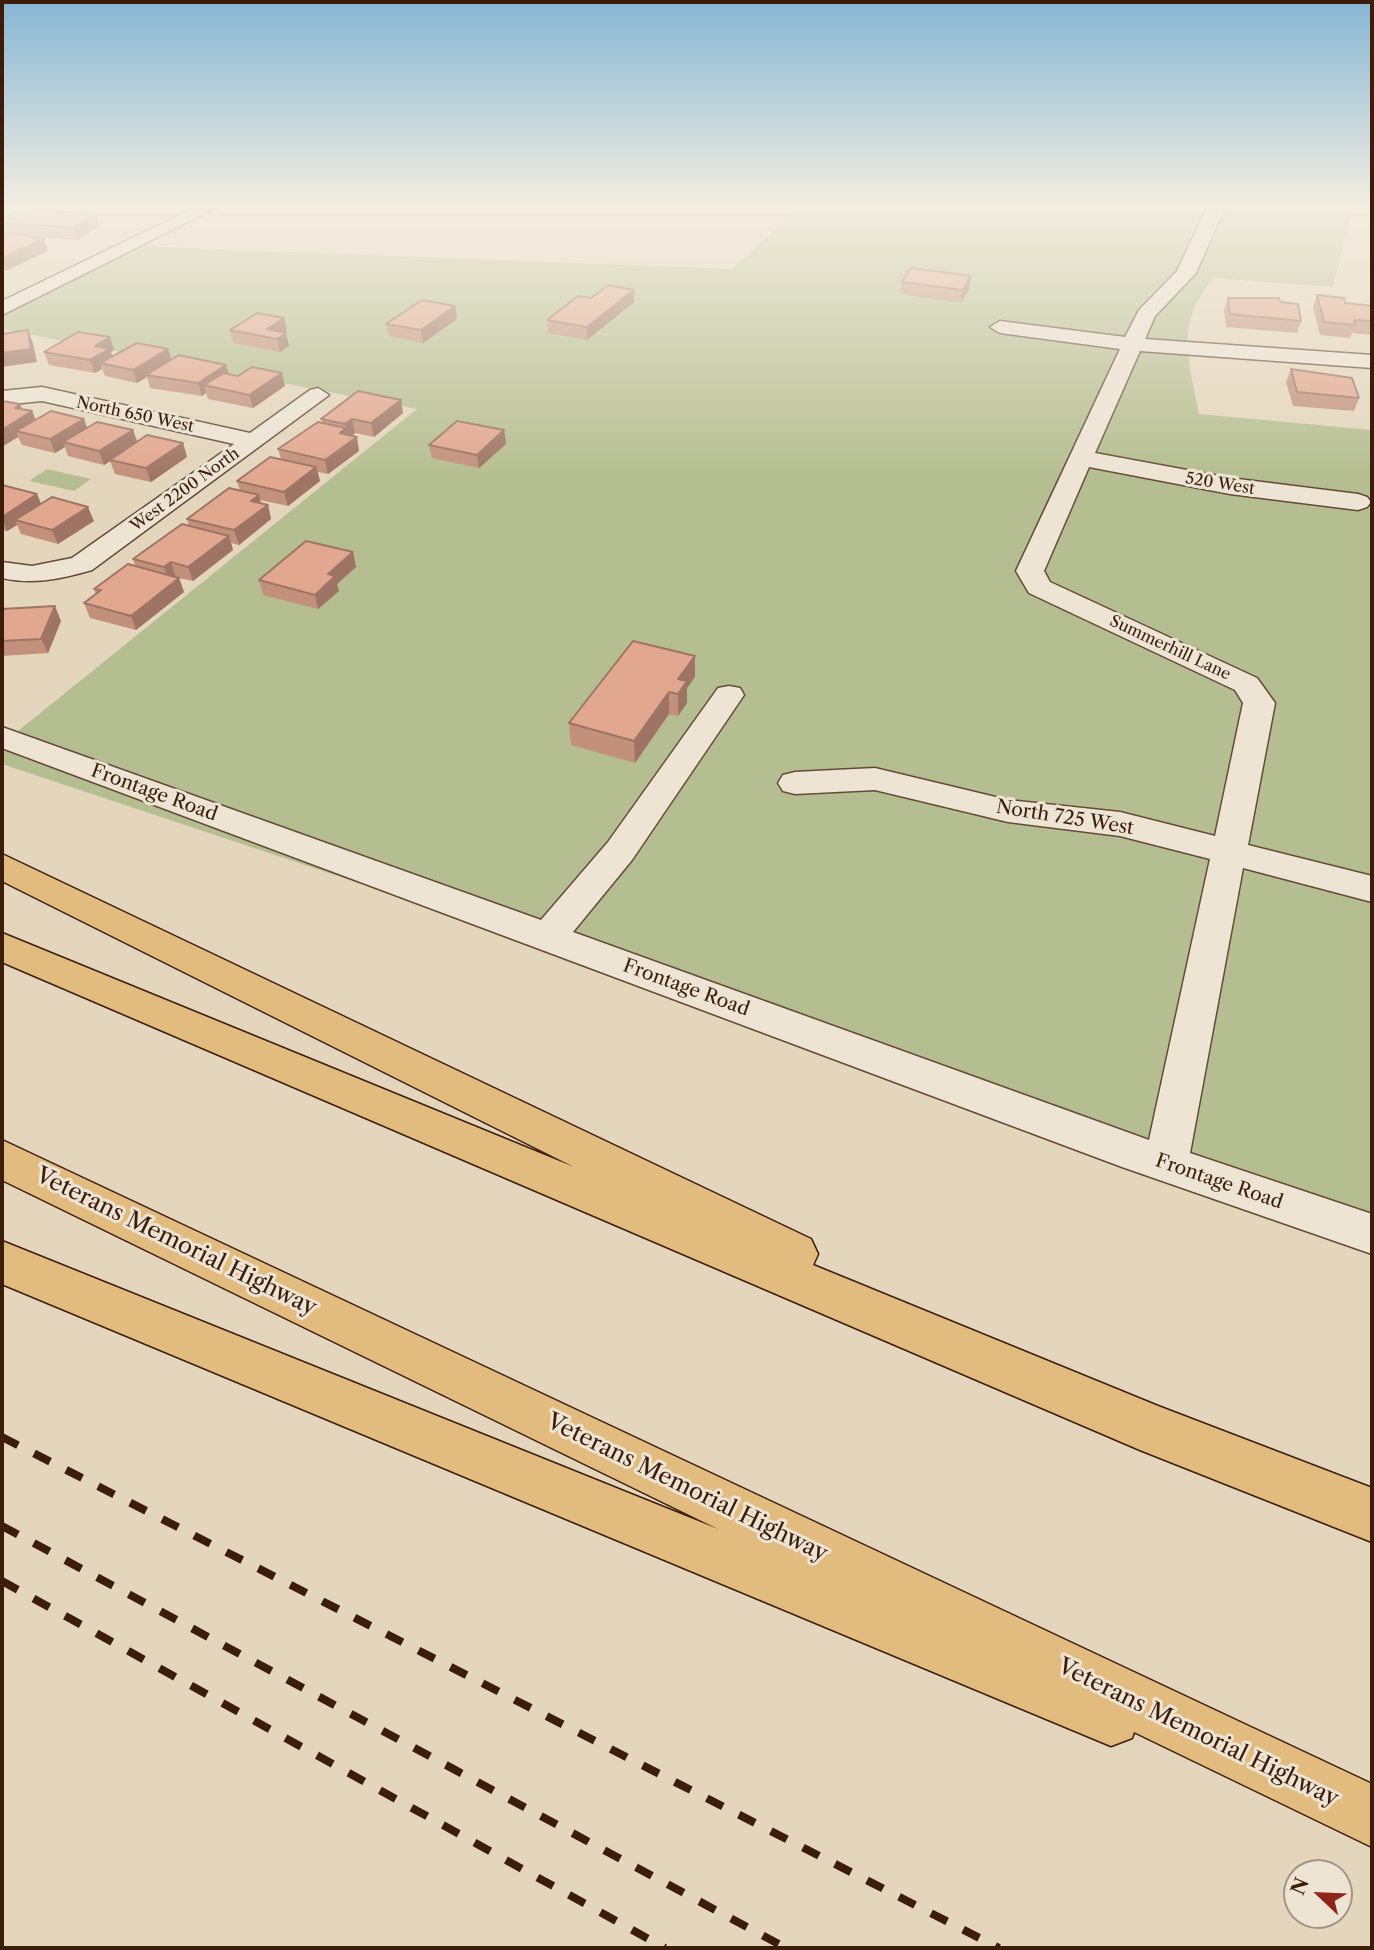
<!DOCTYPE html>
<style>
body{margin:0}
#map{position:relative;width:1374px;height:1950px;overflow:hidden;background:#e4d6bd;font-family:"Libre Caslon Text",serif}
canvas{display:block}
.frame{position:absolute;inset:0;border:4px solid #3b1d0a;pointer-events:none}
.north{position:absolute;left:1283px;top:1859px;width:70px;height:70px;box-sizing:border-box;background:#ede4d4;border:2px solid #a69483;border-radius:50%;rotate:293deg;font-size:19px;font-weight:700;line-height:28px;text-align:center;color:#3b1d0a}
.north::after{content:'';display:block;margin:auto;width:24px;height:32px;background:#8f2418;clip-path:polygon(50% 0,100% 100%,50% 72%,0 100%)}
</style>
<div id="map">
<canvas width="1374" height="1950"></canvas>
<div class="frame"></div>
<div class="north">N</div>
</div>
<script>
const c = document.querySelector('canvas').getContext('2d');
c.lineJoin = 'round';
function paint(path, color) { c.fillStyle = color; c.fill(path, 'evenodd'); }
function strokePath(path, color, width, dash) { c.strokeStyle = color; c.lineWidth = width; c.lineCap = dash ? 'butt' : 'round'; c.setLineDash(dash || []); c.stroke(path); }
function drawText(font, color, halo, rows, align = 'center') {
  c.font = font + ' "Libre Caslon Text",serif'; c.lineWidth = 6; c.setLineDash([]); c.textBaseline = 'middle'; c.strokeStyle = halo; c.fillStyle = color; for (const [text, x, y, turn = 0] of rows) {
    c.save(); c.translate(x, y); c.rotate((+turn || 0) * Math.PI / 180); c.textAlign = isNaN(turn) ? turn : align; if (halo) c.strokeText(text, 0, 0); c.fillText(text, 0, 0); c.restore();
  }
}
paint(new Path2D(`
 M801,205h552l-20,82 -119,-9c-40,46 -25,82 -15,136l173,16v791l-1370,-457v-20l415,-335 -415,-80v-15l138,-68 592,23z
 M47,469l44,10 -17,12 -45,-10z`), '#b5be90');
const minor = new Path2D(`
 M200,205h22l-220,110v-14z
 M1208,205h18l-30,68 -41,43 -10,23 227,16v13l-232,-17 -45,102 135,25 128,16 9,3 4,5 -4,5 -9,3 -128,-16 -141,-27 -45,104 6,11 207,96 18,25 -27,142 124,31v26l-129,-34 -53,285 182,61v40l-250,-87 -1120,-419v-21l539,193 67,-78 110,-154 11,-2 11,2 4,7 -112,165 -59,72 576,208 61,-281 -90,-23 -112,-14 -133,-32 -80,4 -12,-3 -5,-8 5,-8 12,-3 80,-4 133,32 112,12 95,24 28,-133 -8,-13 -206,-97 -13,-22 104,-222 -120,-16 -10,-6 10,-6 125,16 14,-27 38,-39z
 M42,387l208,46 60,-43 8,-2 11,7 -237,175c-31,9 -59,15 -90,8v-16l30,4 40,-8 162,-114 -192,-43 -40,4v-14z`);
const highway = new Path2D(`
 M2,854l809,385 7,15 -5,11 345,141 214,82v54l-232,-92 -1138,-488v-29l572,234 -572,-286z
 M2,1140l1370,644v63l-238,-115 -2,6 -21,8 -1109,-462v-43l716,288 -716,-349z`);
strokePath(minor, '#654b37', 3);
strokePath(highway, '#3b1d0a', 3);
paint(minor, '#ede4d4');
paint(highway, '#e2bb7e');
strokePath(new Path2D(`
 M2,1437l997,511
 M2,1526l784,422
 M2,1581l663,367`), '#3b1d0a', 8, [18, 18]);
paint(new Path2D(`
 M96,214l3,12 -21,14 -48,-3 14,2 4,12 -42,20 -4,-1v-32l6,-3h-6v-15z
 M902,282l67,7 -8,14 -61,-9z
 M634,290v12l-47,38 -39,-7 -1,-13 44,-22z
 M1317,295l28,8 27,3v29l-20,-2 -2,5 -30,-3 -7,-27z
 M1228,298l52,4 21,19 -4,12 -71,-6 -2,-17z
 M455,306l2,13 -34,24 -34,-7 -3,-12z
 M284,318l3,13 -3,2 5,13 -9,6 -47,-9 -3,-13z
 M110,337l4,13 -3,2 1,4 56,-7 4,11 54,5 3,9 56,12 -32,22 -45,-9 -2,-6 -4,3 -52,-8 -3,-11 -10,6 -32,-7 -3,-7 -7,4 -46,-8 -5,-13z
 M1291,369l68,29 -5,13 -61,-5 -7,-24z
 M401,400l2,13 -29,24 -19,-4 -4,3 8,15 -31,23 -10,-2 2,9 -32,25 -28,-6 1,3 7,2 3,14 -32,26 -8,-2 2,7 -40,31 -14,-3 5,14 -48,38 -46,-12 -6,-15 12,-9 -2,-5 42,-22 -3,-8 56,-33 -2,-7 53,-28 -3,-10 44,-22 -3,-10 44,-26 -1,-4z
 M2,401l18,3 2,5 10,2 4,9 51,8 46,2 4,12 46,1 4,14 -36,25 -36,-8 -5,-13 -6,4 -36,-9 -3,-9 -10,6 -33,-8 -4,-8 -16,9z
 M504,430l2,14 -27,24 -47,-10 -3,-13z
 M2,485l39,18 53,18 -36,23 -37,-10 -4,-9 -10,6 -5,-1z
 M353,552l3,15 -19,17 2,7 -21,18 -55,-14 -4,-15z
 M2,609l59,12 -13,32 -46,3z
 M695,677l-8,11v15l-9,13 -9,-2 -34,49 -64,-18 -2,-22z`), '#c2907b');
paint(new Path2D(`
 M96,214l3,12 -21,14 -4,-12z
 M44,239l4,12 -42,20 -4,-13z
 M971,276l-2,13 -8,14 2,-13z
 M634,290v12l-47,38v-13z
 M455,306l2,13 -34,24 -2,-13z
 M284,318l3,13 -12,8 -8,-10z
 M28,330l5,13 4,19 -35,5v-14z
 M286,333l3,13 -9,6 -3,-13z
 M110,337l4,13 -3,2 3,10 -14,1 2,6 -7,4 -5,-13 5,-14z
 M168,349l4,13 -26,13 1,2 -10,6 -4,-13z
 M226,365l4,13 -26,7 2,8 -4,3 -4,-13z
 M282,373l3,13 -32,22 -4,-13z
 M401,400l2,13 -29,24 -3,-14z
 M20,404l5,12 7,-5 5,14 -21,6 2,6 -16,10v-17l13,-22z
 M84,419l5,14 -26,9 2,5 -10,6 -5,-14z
 M352,419l3,14 -7,5 -3,-14z
 M346,428l3,14 -9,-9z
 M133,430l5,14 -34,21 -5,-14z
 M504,430l2,14 -27,24 -2,-13z
 M357,437l2,14 -31,23 -3,-14z
 M183,443l4,14 -36,25 -5,-14z
 M316,467l4,14 -32,25 -4,-14z
 M37,494l6,14 -28,12 2,5 -10,6 -5,-14z
 M259,495l3,14 6,-4 3,14 -32,26 -5,-15 17,-29z
 M88,507l6,14 -36,23 -6,-14z
 M229,536l4,14 -40,31 -5,-14z
 M353,552l3,15 -19,17 2,7 -21,18 -3,-14 13,-21z
 M171,562l5,15 -7,5 -5,-15z
 M179,578l5,14 -48,38 -5,-14z
 M55,606l6,15 -13,32 -7,-14z
 M695,656v21l-8,11v15l-9,13v-37z
 M669,692v22l-34,49 -1,-22z`), '#9e7564');
const building = new Path2D(`
 M20,209l76,5 -22,14 -72,-5v-3z
 M12,233l32,6 -42,19v-20z
 M911,268l60,8 -8,14 -61,-8z
 M608,285l26,5 -47,37 -40,-7 31,-24 13,2z
 M1317,295l27,3 1,5 27,3v15l-18,-1 1,5 -31,-3z
 M1228,298h51l1,4 18,2 3,17 -71,-7z
 M422,300l33,6 -34,24 -35,-6z
 M257,313l27,5 -17,11 19,4 -9,6 -47,-9z
 M28,330l3,19 -29,4v-19z
 M78,332l32,5 -15,9 15,3 -20,11 -46,-8z
 M137,343l31,6 -35,21 -33,-7z
 M179,355l47,10 -28,18 -52,-8z
 M252,367l30,6 -33,22 -45,-10 20,-12 14,3z
 M1291,369l61,9 7,20 -62,-6z
 M358,391l43,9 -30,23 -19,-4 -7,5 -24,-5z
 M2,401l18,3 -5,4 17,3 -30,19z
 M51,411l33,8 -34,20 -34,-8z
 M457,421l47,9 -27,25 -48,-10z
 M97,422l36,8 -34,21 -36,-9z
 M318,422l28,6 -6,5 17,4 -32,23 -47,-11z
 M147,435l36,8 -37,25 -36,-8z
 M270,457l46,10 -32,25 -47,-11z
 M2,485l35,9 -35,23z
 M229,488l30,7 -8,6 17,4 -34,25 -47,-11z
 M52,497l36,10 -36,23 -37,-10z
 M182,524l47,12 -41,31 -17,-5 -7,5 -31,-8z
 M306,541l47,11 -25,22 7,2 -20,19 -56,-15z
 M128,564l51,14 -48,38 -47,-13 17,-13 -7,-1z
 M55,606l-14,33 -39,2v-32z
 M633,641l62,15 -17,23 9,2 -9,13 -9,-2 -35,49 -65,-18z`);
paint(building, '#e2a78f');
strokePath(building, '#9e7564', 2);
const sky = c.createLinearGradient(0, 0, 0, 478);
sky.addColorStop(0, '#87b6d4');
sky.addColorStop(0.43, '#f3ede1');
sky.addColorStop(1, '#f3ede100');
c.fillStyle = sky;
c.fillRect(0, 0, 1374, 478);
drawText('16px', '#3b1d0a', '#ede4d4', [
 ["North 650 West",135,415,12],
 ["520 West",1220,484,9],
 ["West 2200 North",185,490,-36],
 ["Summerhill Lane",1170,648,25]
]);
drawText('19px', '#3b1d0a', '#ede4d4', [
 ["Frontage Road",154,793,20],
 ["North 725 West",1065,818,9],
 ["Frontage Road",686,988,20],
 ["Frontage Road",1219,1182,19]
]);
drawText('23px', '#3b1d0a', '#ede4d4', [
 ["Veterans Memorial Highway",176,1242,26],
 ["Veterans Memorial Highway",687,1488,26],
 ["Veterans Memorial Highway",1198,1733,26]
]);
</script>
